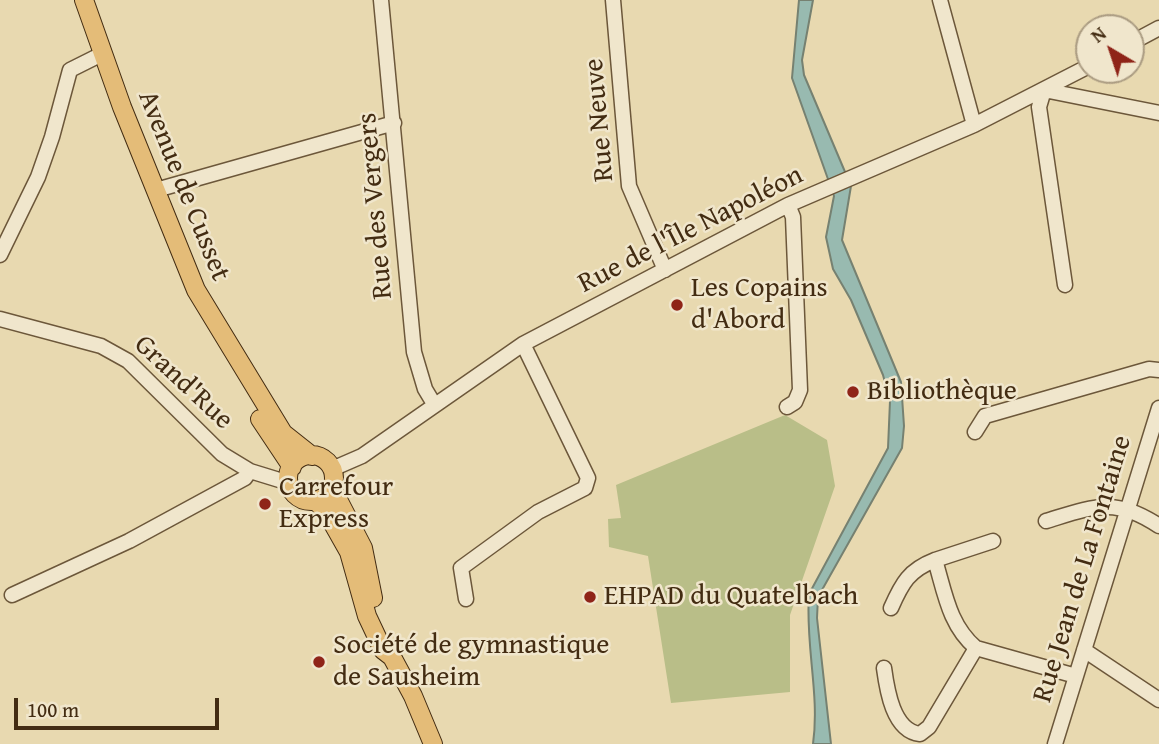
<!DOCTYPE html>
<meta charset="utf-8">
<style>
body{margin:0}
#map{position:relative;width:1159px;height:744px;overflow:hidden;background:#e8d9b0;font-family:"Gentium Book Plus",serif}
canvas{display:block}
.north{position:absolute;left:1075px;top:14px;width:70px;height:70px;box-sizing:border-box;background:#f0e6cc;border:2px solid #ab9c82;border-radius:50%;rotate:321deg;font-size:19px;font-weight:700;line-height:28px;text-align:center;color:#432c12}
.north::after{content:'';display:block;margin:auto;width:24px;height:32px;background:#8f2418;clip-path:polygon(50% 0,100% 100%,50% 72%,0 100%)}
.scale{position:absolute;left:14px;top:698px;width:205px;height:32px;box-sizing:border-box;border:4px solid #432c12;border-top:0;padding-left:9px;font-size:21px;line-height:24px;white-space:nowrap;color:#432c12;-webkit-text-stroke:5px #f0e6cc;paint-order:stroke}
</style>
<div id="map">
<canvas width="1159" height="744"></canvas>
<div class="north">N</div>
<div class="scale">100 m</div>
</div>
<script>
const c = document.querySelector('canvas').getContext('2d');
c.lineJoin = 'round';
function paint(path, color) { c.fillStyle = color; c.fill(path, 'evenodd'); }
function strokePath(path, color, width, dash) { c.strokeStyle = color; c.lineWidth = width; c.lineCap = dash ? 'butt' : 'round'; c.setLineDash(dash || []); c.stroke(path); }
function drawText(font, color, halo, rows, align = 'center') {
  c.font = font + ' "Gentium Book Plus",serif'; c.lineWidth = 5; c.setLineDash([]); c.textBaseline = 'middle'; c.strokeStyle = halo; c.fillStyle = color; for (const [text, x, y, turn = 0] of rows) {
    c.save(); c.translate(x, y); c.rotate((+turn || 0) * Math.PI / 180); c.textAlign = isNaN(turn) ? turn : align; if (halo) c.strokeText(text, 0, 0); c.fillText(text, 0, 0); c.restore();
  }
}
paint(new Path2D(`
 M785,415l42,25 8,46 -45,129v77l-119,11 -23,-147 -39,-9 -1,-28 13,-1 -5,-33z`), '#b9be88');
const water = new Path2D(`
 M799,0h14l-11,60 2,15 47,111 -9,54 59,142 3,44 -2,22 -84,149 -1,21 14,126h-18c7,-50 -8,-99 -4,-150l79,-146 2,-47 -7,-26 -32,-75 -18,-31 -7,-32 8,-41 -42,-118z`);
paint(water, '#98bab0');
strokePath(water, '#768171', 2);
const minor = new Path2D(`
 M381,0l33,352 11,37 9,15
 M613,0l16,186 36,84
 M940,0l34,125
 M1131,43l28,-15
 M156,190l238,-67
 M0,255l38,-78 14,-40 18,-67 32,-16
 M1065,285l-26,-178 5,-17 115,23
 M0,319l101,27 27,15 94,93 28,17 39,12
 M787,407l8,-5 5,-12 -7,-173 -5,-12
 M975,432l10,-16 164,-47 10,1
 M332,469l30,-13 161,-112 265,-139 186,-80 115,-59
 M1046,521c46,-14 69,-25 113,5
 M935,560l58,-19
 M12,595l117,-54 116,-63 5,-7
 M466,599l-5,-31 77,-56 47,-24 3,-10 -65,-134
 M976,648l100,28
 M1084,650l75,50
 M884,668c3,22 9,63 36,66l9,-7 47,-79c-27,-23 -31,-55 -41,-88 -26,10 -33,23 -44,48
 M1055,744l104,-336`);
const major = new Path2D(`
 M84,0l38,107 74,183 87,143 29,23
 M260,419l32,48
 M288 478a23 23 0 1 1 46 0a23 23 0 1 1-46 0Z
 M332,488l31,60 10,50
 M316,501l11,12 22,39 18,64 16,34 9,7 21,39 20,48`);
strokePath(minor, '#6c573a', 17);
strokePath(major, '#432c12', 20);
strokePath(minor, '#f0e6cc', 14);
strokePath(major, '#e4bc78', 18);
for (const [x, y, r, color] of [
 [677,305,7,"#8f2418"],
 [853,392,7,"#8f2418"],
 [265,504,7,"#8f2418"],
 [590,597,7,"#8f2418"],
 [319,662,7,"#8f2418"]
]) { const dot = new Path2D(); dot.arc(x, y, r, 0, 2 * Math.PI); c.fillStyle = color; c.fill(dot); strokePath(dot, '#f0e6cc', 2.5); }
drawText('28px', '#432c12', '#f0e6cc', [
 ["Rue Neuve",600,120,-95],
 ["Avenue de Cusset",183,186,68],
 ["Rue des Vergers",376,206,-95],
 ["Rue de l'Île Napoléon",691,230,-27],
 ["Grand'Rue",183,383,43],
 ["Rue Jean de La Fontaine",1083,569,-73]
]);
drawText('28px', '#432c12', '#f0e6cc', [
 ["Les Copains",691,289],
 ["d'Abord",691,321],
 ["Bibliothèque",867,392],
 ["Carrefour",279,488],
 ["Express",279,520],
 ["EHPAD du Quatelbach",604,597],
 ["Société de gymnastique",333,646],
 ["de Sausheim",333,678]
], 'left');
</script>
